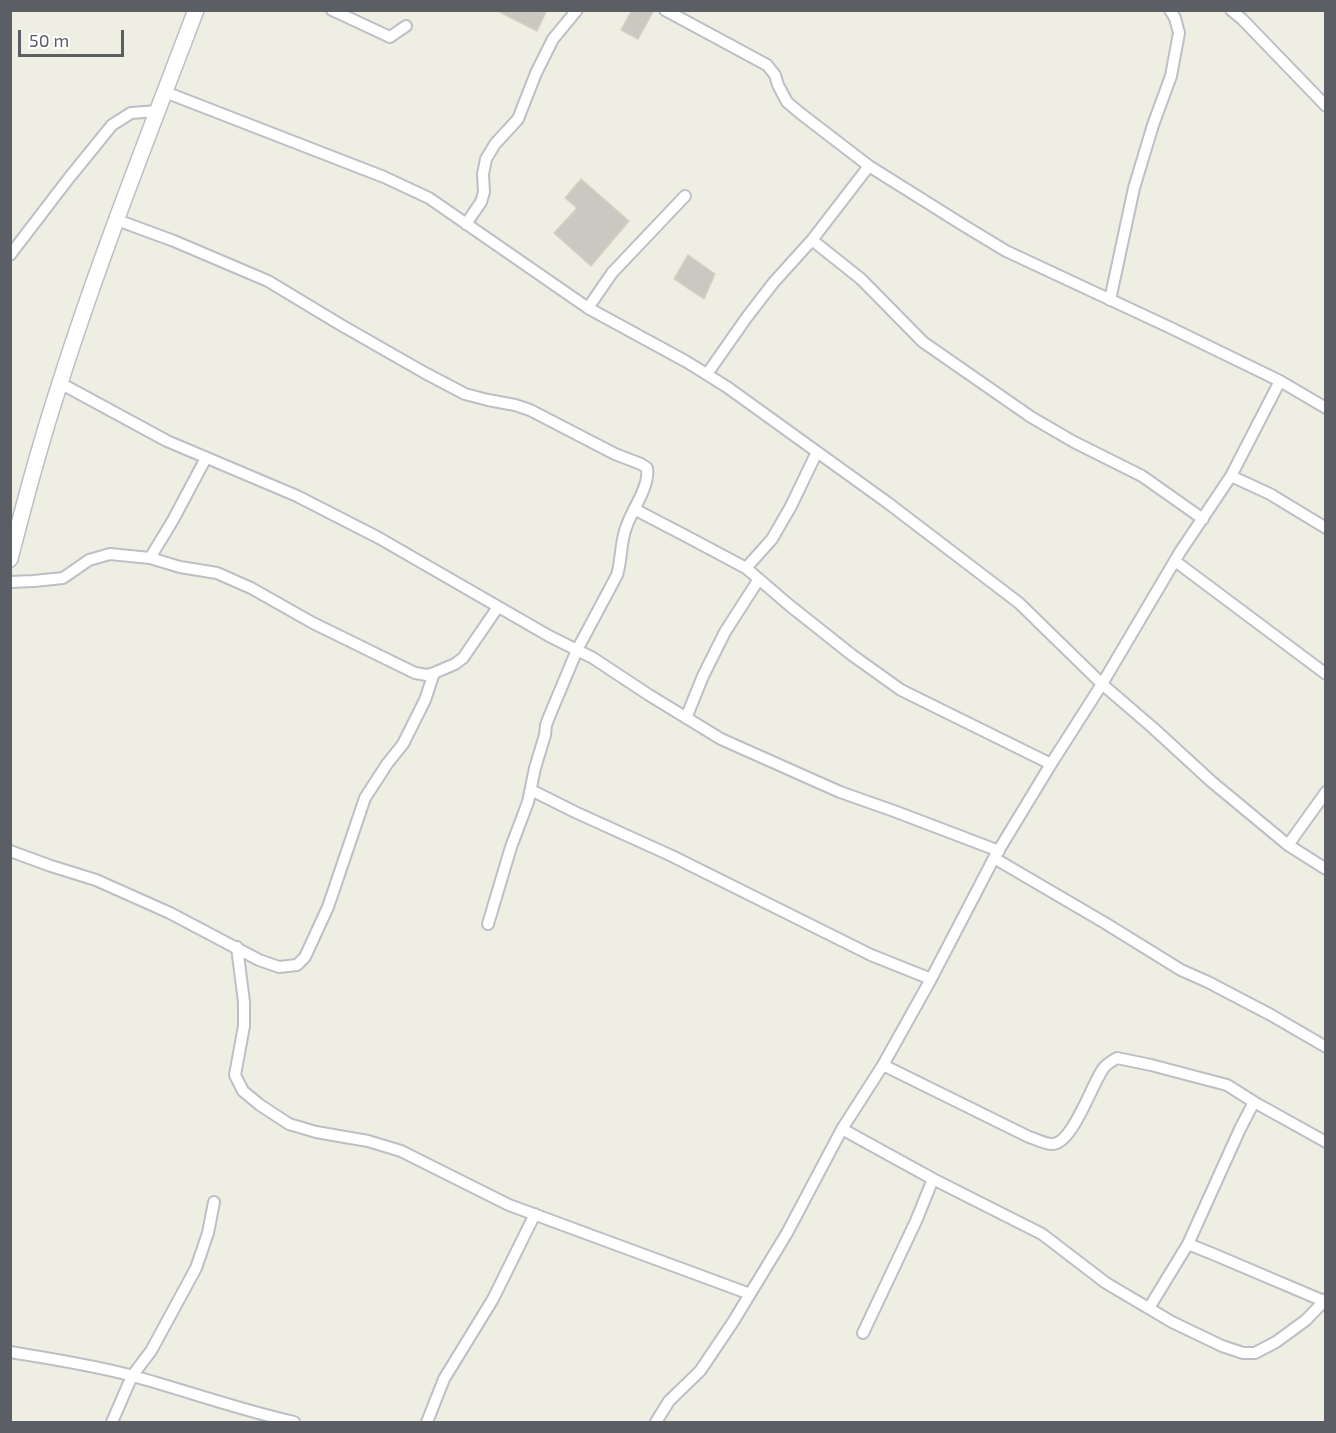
<!DOCTYPE html>
<style>
body{margin:0}
#map{position:relative;width:1336px;height:1433px;overflow:hidden;background:#efeee3;font-family:"Exo 2",sans-serif}
canvas{display:block}
.frame{position:absolute;inset:0;border:12px solid #5b5e65;pointer-events:none}
.scale{position:absolute;left:18px;top:30px;width:106px;height:27px;box-sizing:border-box;border:3px solid #5b5e65;border-top:0;padding-left:8px;font-size:18px;line-height:21px;white-space:nowrap;color:#5b5e65;-webkit-text-stroke:4px #fff;paint-order:stroke}
</style>
<div id="map">
<canvas width="1336" height="1433"></canvas>
<div class="frame"></div>
<div class="scale">50 m</div>
</div>
<script>
const c = document.querySelector('canvas').getContext('2d');
c.lineJoin = 'round';
function paint(path, color) { c.fillStyle = color; c.fill(path, 'evenodd'); }
function strokePath(path, color, width, dash) { c.strokeStyle = color; c.lineWidth = width; c.lineCap = dash ? 'butt' : 'round'; c.setLineDash(dash || []); c.stroke(path); }
const building = new Path2D(`
 M496,10h51l-10,21z
 M632,10h22l-16,29 -17,-9z
 M581,179l48,42 -38,45 -37,-33 23,-25 -12,-10z
 M688,255l27,19 -11,25 -30,-20z`);
paint(building, '#cac8c0');
strokePath(building, '#d5d1c1', 1.5);
const street = new Path2D(`
 M332,10l58,27 16,-11
 M665,10l102,55 8,10 3,10 9,17 13,11 69,53 94,59 43,26 165,77 109,53 46,27
 M1231,10l11,9 84,87
 M165,92l219,85 45,21 159,110 99,54 40,25 161,116 131,100 83,81 50,43 60,55 76,63 38,24
 M117,220l57,21 94,40 73,44 84,48 40,21 23,6 27,5 15,5 85,44 26,10 6,4c3,18 -14,40 -20,57 -7,16 -5,34 -10,50l-40,75 -28,67 -3,8 -1,10 -10,33 -7,34 -17,45 -23,77
 M466,224l15,-22 3,-10 -1,-18 3,-15 9,-15 23,-25 18,-46 17,-34 24,-29
 M812,240l49,39 62,63 108,75 43,25 68,34 61,43
 M10,255l59,-77 43,-53 19,-12 27,-2
 M1110,300l24,-112 19,-63 18,-49 8,-43 -4,-15 -5,-8
 M588,308l24,-35 73,-77
 M707,374l40,-57 27,-35 38,-42 57,-74
 M60,383l107,58 130,55 82,42 170,98 44,22 56,37 72,44 119,53 54,19 105,40
 M1231,476l39,18 56,34
 M634,509l50,26 62,33 43,37 63,50 49,35 150,74
 M150,558l23,-38 33,-62
 M1175,561l151,113
 M746,568l26,-29 19,-33 26,-54
 M10,582l24,-1 29,-3 26,-18 21,-6 40,4 30,9 37,6 34,15 62,35 102,50 12,2 7,-2 21,-9 8,-6 35,-51
 M686,718l17,-42 22,-44 34,-53
 M531,790l44,22 97,44 199,99 60,24
 M1288,845l38,-53
 M10,851l41,15 45,14 74,33 89,47 20,7 18,-2 8,-8 23,-50 37,-109 22,-34 16,-20 22,-44 9,-27
 M994,858l111,65 76,47 27,12 63,33 55,32
 M237,947l7,55v24l-9,49 8,16 17,14 29,19 27,8 52,9 33,10 108,54 241,89
 M883,1065l146,72c7,2 16,7 23,7 20,1 40,-60 51,-75 3,-5 9,-8 14,-11l34,7 76,20 27,17 72,40
 M842,1129l91,50 109,55 64,49 66,39 50,24 21,7h12l21,-11 30,-22 20,-21
 M1188,1244l25,10 113,48
 M1149,1308l39,-64 52,-115 14,-27
 M863,1333l53,-112 17,-42
 M10,1352c42,7 83,13 123,24 54,15 107,34 161,46
 M112,1422l20,-46 19,-25 45,-83 12,-35 6,-31
 M427,1422l17,-43 49,-80 42,-85
 M656,1422l13,-21 31,-30 33,-49 54,-89 55,-104 41,-64 48,-86 63,-121 57,-94 51,-80 78,-132 51,-76 49,-95`);
const secondary = new Path2D(`
 M10,559c15,-59 31,-118 50,-176 40,-126 89,-249 136,-373`);
strokePath(street, '#bdbfc6', 14);
strokePath(secondary, '#bcbec6', 18);
strokePath(street, '#fff', 10);
strokePath(secondary, '#fff', 15);
</script>
